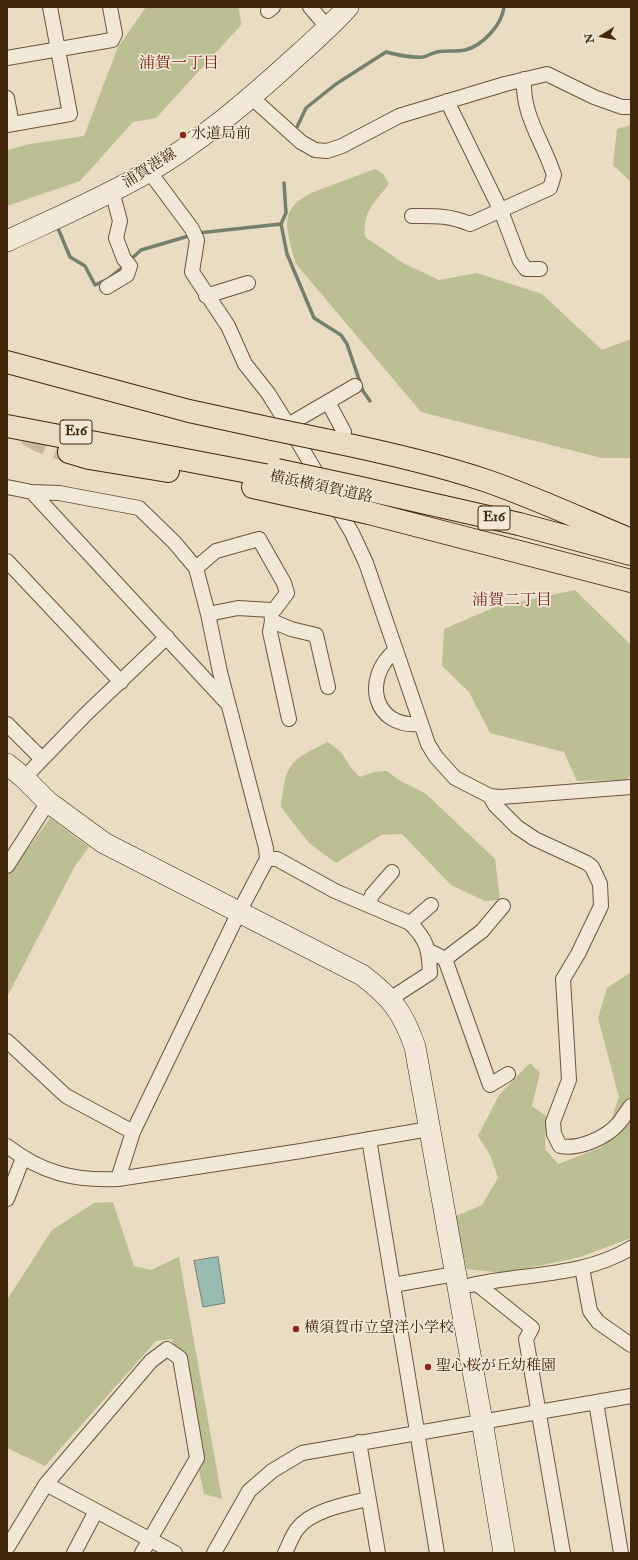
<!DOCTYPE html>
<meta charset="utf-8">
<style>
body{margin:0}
#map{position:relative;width:638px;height:1560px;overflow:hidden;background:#eadbc3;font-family:"IM FELL Double Pica",serif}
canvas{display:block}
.frame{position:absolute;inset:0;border:8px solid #43270b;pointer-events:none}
.north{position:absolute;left:582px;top:16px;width:40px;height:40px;-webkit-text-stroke:3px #f1e8d8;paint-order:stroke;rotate:259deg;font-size:11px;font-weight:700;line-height:16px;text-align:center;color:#43270b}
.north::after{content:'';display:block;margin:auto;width:14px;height:18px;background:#43270b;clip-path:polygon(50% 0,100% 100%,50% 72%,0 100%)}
</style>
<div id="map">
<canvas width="638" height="1560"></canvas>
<div class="frame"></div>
<div class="north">N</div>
</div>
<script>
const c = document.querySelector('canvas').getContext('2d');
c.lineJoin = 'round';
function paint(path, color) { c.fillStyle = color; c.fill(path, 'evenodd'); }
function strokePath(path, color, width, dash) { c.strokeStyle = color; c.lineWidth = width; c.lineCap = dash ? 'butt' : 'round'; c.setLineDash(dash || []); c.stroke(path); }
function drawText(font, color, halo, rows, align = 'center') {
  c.font = font + ' "IM FELL Double Pica","Noto Serif JP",serif'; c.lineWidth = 3.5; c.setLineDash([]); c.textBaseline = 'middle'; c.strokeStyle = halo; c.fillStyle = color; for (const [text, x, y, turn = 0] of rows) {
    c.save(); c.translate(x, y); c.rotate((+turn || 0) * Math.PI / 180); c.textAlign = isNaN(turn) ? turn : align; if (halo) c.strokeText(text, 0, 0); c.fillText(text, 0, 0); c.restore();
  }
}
paint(new Path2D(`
 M146,7h93l2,18 -85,93 -23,4 -53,59 -73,25v-56l23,-6 54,-8 34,-89z
 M631,125v57l-18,-17 4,-36z
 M375,169l8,5 6,10c-14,18 -27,28 -24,53l38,26 36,17 38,-7 65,21 60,56 29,-11v119h-29l-181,-46 -125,-148c-4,-13 -8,-26 -9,-39 0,-27 28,-33 48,-41 13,-5 27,-10 40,-15z
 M575,590l56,55v129l-4,6 -50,1 -13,-29 -74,-19 -21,-41 -27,-26 2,-37 51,-22z
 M328,742l13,10 10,16 9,9 14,-5 13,-1 13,10 25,12 70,66 5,41 -15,1 -34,-16 -49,-51 -21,1 -45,28 -27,-20 -28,-36c5,-43 7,-46 47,-65z
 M50,818l39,29 -14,19 -68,131v-120z
 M631,972v266l-51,19 -76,16 -37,-4 -13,-52 28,-12 16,-27 -8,-23 -12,-19 21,-41 31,-32 10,10 -8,33 14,10 -1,33 13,15 44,-17 17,-50 -21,-79 9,-30z
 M113,1202l21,64 17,4 28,-13 43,242 -18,-5 -32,-155 -16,2 -111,125 -38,-18v-148l45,-70 42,-27z`), '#bbbf91');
const water = new Path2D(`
 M218,1257l7,46 -22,4 -9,-46z`);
paint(water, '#98bbb2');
strokePath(water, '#76806f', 1);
strokePath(new Path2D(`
 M297,127l9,-19 30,-24 50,-32c12,3 24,6 37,5 5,-1 9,-4 14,-5 9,-2 19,0 28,-2 17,-4 37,-25 39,-43
 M284,183l2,30 -5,11 6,30 27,64 27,17 6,9 16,47 7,10
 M57,226l13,31 15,9 10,19 13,-6 16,-13
 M198,233l83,-9
 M129,261l12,-11 51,-15`), '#76806f', 3.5);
strokePath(new Path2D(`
 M27,434l12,7 30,11`), '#c9b79e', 22, [22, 11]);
const street = new Path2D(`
 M310,7l19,22
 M268,11l5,-4
 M7,58l105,-18 3,-6 -5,-27
 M251,97l50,45 14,8 12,1 15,-5 57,-30 106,-32 42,-10 47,23 28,10h9
 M7,98l5,26
 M447,101l54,110 19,50 6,8h14
 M7,125l63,-11 -20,-107
 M149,171l43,58 5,11 -5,32 36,54 17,38 23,29 20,32 64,108 14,30 62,181 8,13 19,21 35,18 5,9 22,22 18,12 52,24 5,4 8,17 1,22 -23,48 -15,25 6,101 -16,42 1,12 6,12c18,4 46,-8 59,-23 4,-5 8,-12 12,-17
 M412,216c22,0 37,-1 58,8l80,-36 4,-13c-11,-34 -32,-59 -30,-96
 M107,287l20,-12 3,-9 -6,-7 -8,-21 4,-17 -8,-30
 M206,296l42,-13
 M328,402l16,30
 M288,425l67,-39
 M7,487l25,5 27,1 80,15 35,34 22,26 12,46 12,58 46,176 1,11 -28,53 -106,220 -15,47
 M32,492l195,211
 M7,561l114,121
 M196,568l20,-17 43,-12 25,44 3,10 -12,16 -4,1 -33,-2 -30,6
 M271,610l1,11 -2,11 19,87
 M272,621l19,8 25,6 12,52
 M396,650c-34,27 -24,79 25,74
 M7,724l35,35
 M24,778l64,-66 79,-75
 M490,796l11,1 130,-10
 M267,859h10l58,32 75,32c17,17 19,26 20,50l-40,26
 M7,866l41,-64
 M369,904l3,-9 20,-23
 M410,923l21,-18
 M429,951l16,8 45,126 18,-11
 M445,959l37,-28 21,-25
 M7,1041l59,55 67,36
 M369,1139l24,146
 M7,1146c35,27 67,35 111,33l183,-28 128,-22
 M7,1199l16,-41
 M582,1268l8,43 8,11 33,23
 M477,1284l55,44 -6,11 37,214
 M471,1285c54,-12 112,-8 160,-37
 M596,1402l25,151
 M359,1442l19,111
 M46,1484l129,69
 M7,1548l39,-64 105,-123 16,-12 13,9 17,100 -55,95
 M74,1553l22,-42
 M214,1553l35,-62 23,-20 30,-18 329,-57
 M285,1553c4,-8 7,-18 13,-25 14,-18 49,-24 70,-29
 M437,1553l-44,-268 62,-11`);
const secondary = new Path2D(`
 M7,241c47,-22 96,-43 141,-69 50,-29 96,-68 139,-107 21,-19 42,-37 61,-58
 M7,764l17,14 24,24 56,41 258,132c29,22 41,37 53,72l67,374 22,132`);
const highway = new Path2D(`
 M7,362l182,49 83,18
 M7,426l273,52
 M325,440c54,11 109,23 162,41 49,17 96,39 144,59
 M69,452l20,6 79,13
 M253,487l63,14
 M356,487l163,37 112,30
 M369,513l262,68`);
strokePath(street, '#6d5439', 16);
strokePath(secondary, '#43270b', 22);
strokePath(highway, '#43270b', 24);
strokePath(street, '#f1e8d8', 14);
strokePath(secondary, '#f1e8d8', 21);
strokePath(highway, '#eadbc3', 22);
const highwayBridge = new Path2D(`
 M272,429l53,11
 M277,470l79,17
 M316,501l53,12`);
strokePath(highwayBridge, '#43270b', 24, []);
strokePath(highwayBridge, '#eadbc3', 22);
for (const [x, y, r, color] of [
 [183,135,4,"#8f2418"],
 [296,1329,4,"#8f2418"],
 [428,1367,4,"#8f2418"]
]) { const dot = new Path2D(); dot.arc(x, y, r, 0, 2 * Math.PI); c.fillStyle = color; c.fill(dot); strokePath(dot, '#f1e8d8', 1.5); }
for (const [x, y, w] of [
 [76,432,32],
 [494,518,32]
]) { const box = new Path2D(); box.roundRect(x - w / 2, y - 12, w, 24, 3); c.fillStyle = '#f1e8d8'; c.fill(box); strokePath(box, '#43270b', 1); }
drawText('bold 14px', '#43270b', null, [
 ["E16",76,432],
 ["E16",494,518]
]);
drawText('15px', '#43270b', '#f1e8d8', [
 ["水道局前",191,135],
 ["横須賀市立望洋小学校",304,1329],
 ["聖心桜が丘幼稚園",436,1367]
], 'left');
drawText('15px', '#43270b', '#f1e8d8', [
 ["浦賀港線",150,169,-32],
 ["横浜横須賀道路",321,488,12]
]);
drawText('16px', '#7a1f14', '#f1e8d8', [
 ["浦賀一丁目",179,65],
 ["浦賀二丁目",512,602]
]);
</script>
